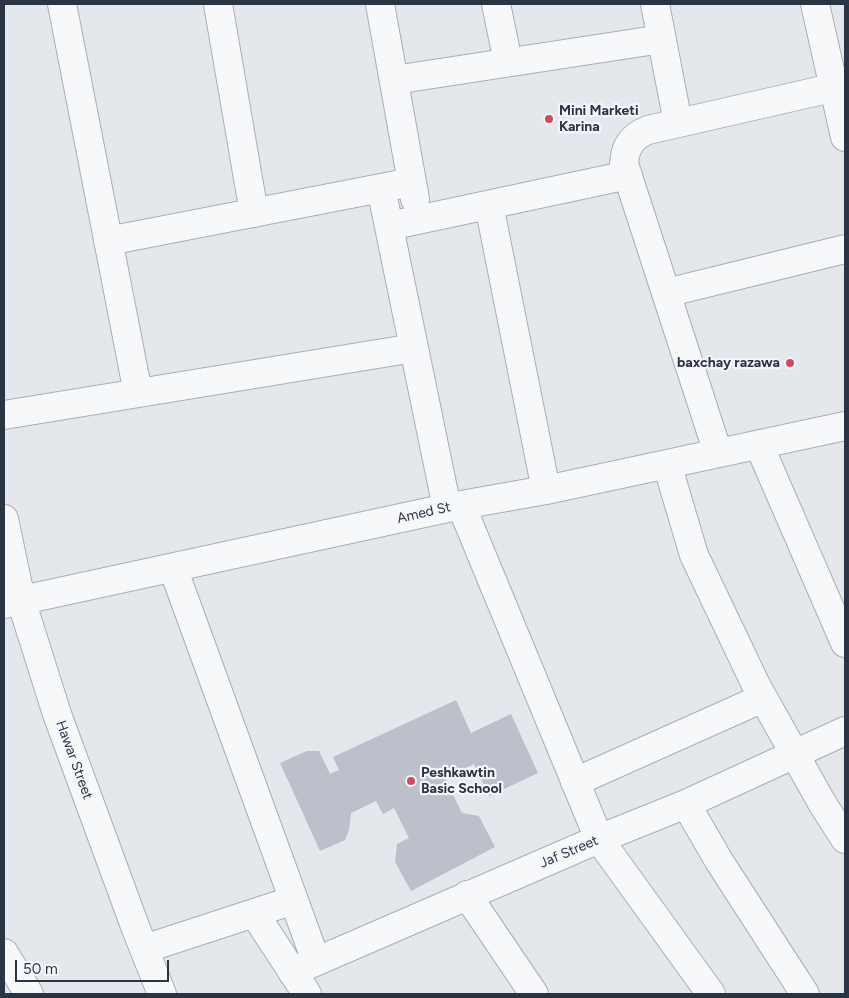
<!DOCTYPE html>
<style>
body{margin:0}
#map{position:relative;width:849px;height:998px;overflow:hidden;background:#e4e7ec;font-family:Figtree,sans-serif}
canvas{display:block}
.frame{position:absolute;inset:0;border:5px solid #2b3445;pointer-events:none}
.scale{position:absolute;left:15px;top:960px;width:154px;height:22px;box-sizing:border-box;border:2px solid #2b3445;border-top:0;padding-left:6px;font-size:15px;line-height:18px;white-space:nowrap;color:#2b3445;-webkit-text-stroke:4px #f4f6f9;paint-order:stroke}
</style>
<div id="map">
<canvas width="849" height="998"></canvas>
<div class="frame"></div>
<div class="scale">50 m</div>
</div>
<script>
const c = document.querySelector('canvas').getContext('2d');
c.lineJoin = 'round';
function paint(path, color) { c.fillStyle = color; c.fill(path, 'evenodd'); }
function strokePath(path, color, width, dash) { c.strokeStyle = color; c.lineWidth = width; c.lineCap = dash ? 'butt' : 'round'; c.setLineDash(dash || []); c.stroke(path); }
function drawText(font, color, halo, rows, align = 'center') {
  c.font = font + ' Figtree,sans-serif'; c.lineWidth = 4.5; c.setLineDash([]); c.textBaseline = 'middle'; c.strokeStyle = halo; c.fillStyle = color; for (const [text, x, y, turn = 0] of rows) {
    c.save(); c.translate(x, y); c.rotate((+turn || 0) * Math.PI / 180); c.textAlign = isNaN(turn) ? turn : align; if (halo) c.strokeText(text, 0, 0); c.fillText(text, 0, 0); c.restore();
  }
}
paint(new Path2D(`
 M456,700l15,33 40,-19 27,59 -49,23 -15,-32 -29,14 17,35 17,3 16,31 -84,44 -16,-29 2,-18 12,-6 -15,-30 -11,6 -7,-13 -25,12 -2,17 -4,10 -25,11 -40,-88 27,-12h12l11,23 9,-4 -6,-13z`), '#bbc0ca');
const minor = new Path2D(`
 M62,4l76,389
 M218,4l36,209
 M380,4l35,195
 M496,4l12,58
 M655,4l23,119
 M815,4l30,133
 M394,80l268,-41
 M381,188l66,320
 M489,205l57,285
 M389,226l239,-51
 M108,241l304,-59
 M666,293l179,-44
 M4,415l410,-67
 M759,445l86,198
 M718,453l-94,-289c1,-17 7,-27 24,-34l197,-45
 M667,464l27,91 62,130 66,118 23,36
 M461,505l138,334 112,155
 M4,519l17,81 36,114 79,215 26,65
 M173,568l143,393
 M4,604l457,-99 85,-15 299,-64
 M575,782l188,-84
 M686,804l33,57 86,133
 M467,895l67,99
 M254,913l53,81
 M144,949l150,-49
 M4,953l25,41
 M292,972l307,-133 87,-35 159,-73`);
strokePath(minor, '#a9aeb7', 30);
strokePath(minor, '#f7f8fa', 28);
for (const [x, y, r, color] of [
 [549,119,5,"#d1495b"],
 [790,363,5,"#d1495b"],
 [411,781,5,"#d1495b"]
]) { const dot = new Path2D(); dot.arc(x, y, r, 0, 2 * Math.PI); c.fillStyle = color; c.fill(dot); strokePath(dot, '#f4f6f9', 2); }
drawText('bold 14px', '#2b3445', '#f4f6f9', [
 ["Mini Marketi",559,111],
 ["Karina",559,127],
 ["baxchay razawa",780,363,"right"],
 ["Peshkawtin",421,773],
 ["Basic School",421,789]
], 'left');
drawText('14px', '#2b3445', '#f4f6f9', [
 ["Amed St",424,513,-13],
 ["Hawar Street",74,760,70],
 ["Jaf Street",569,852,-23]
]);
</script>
